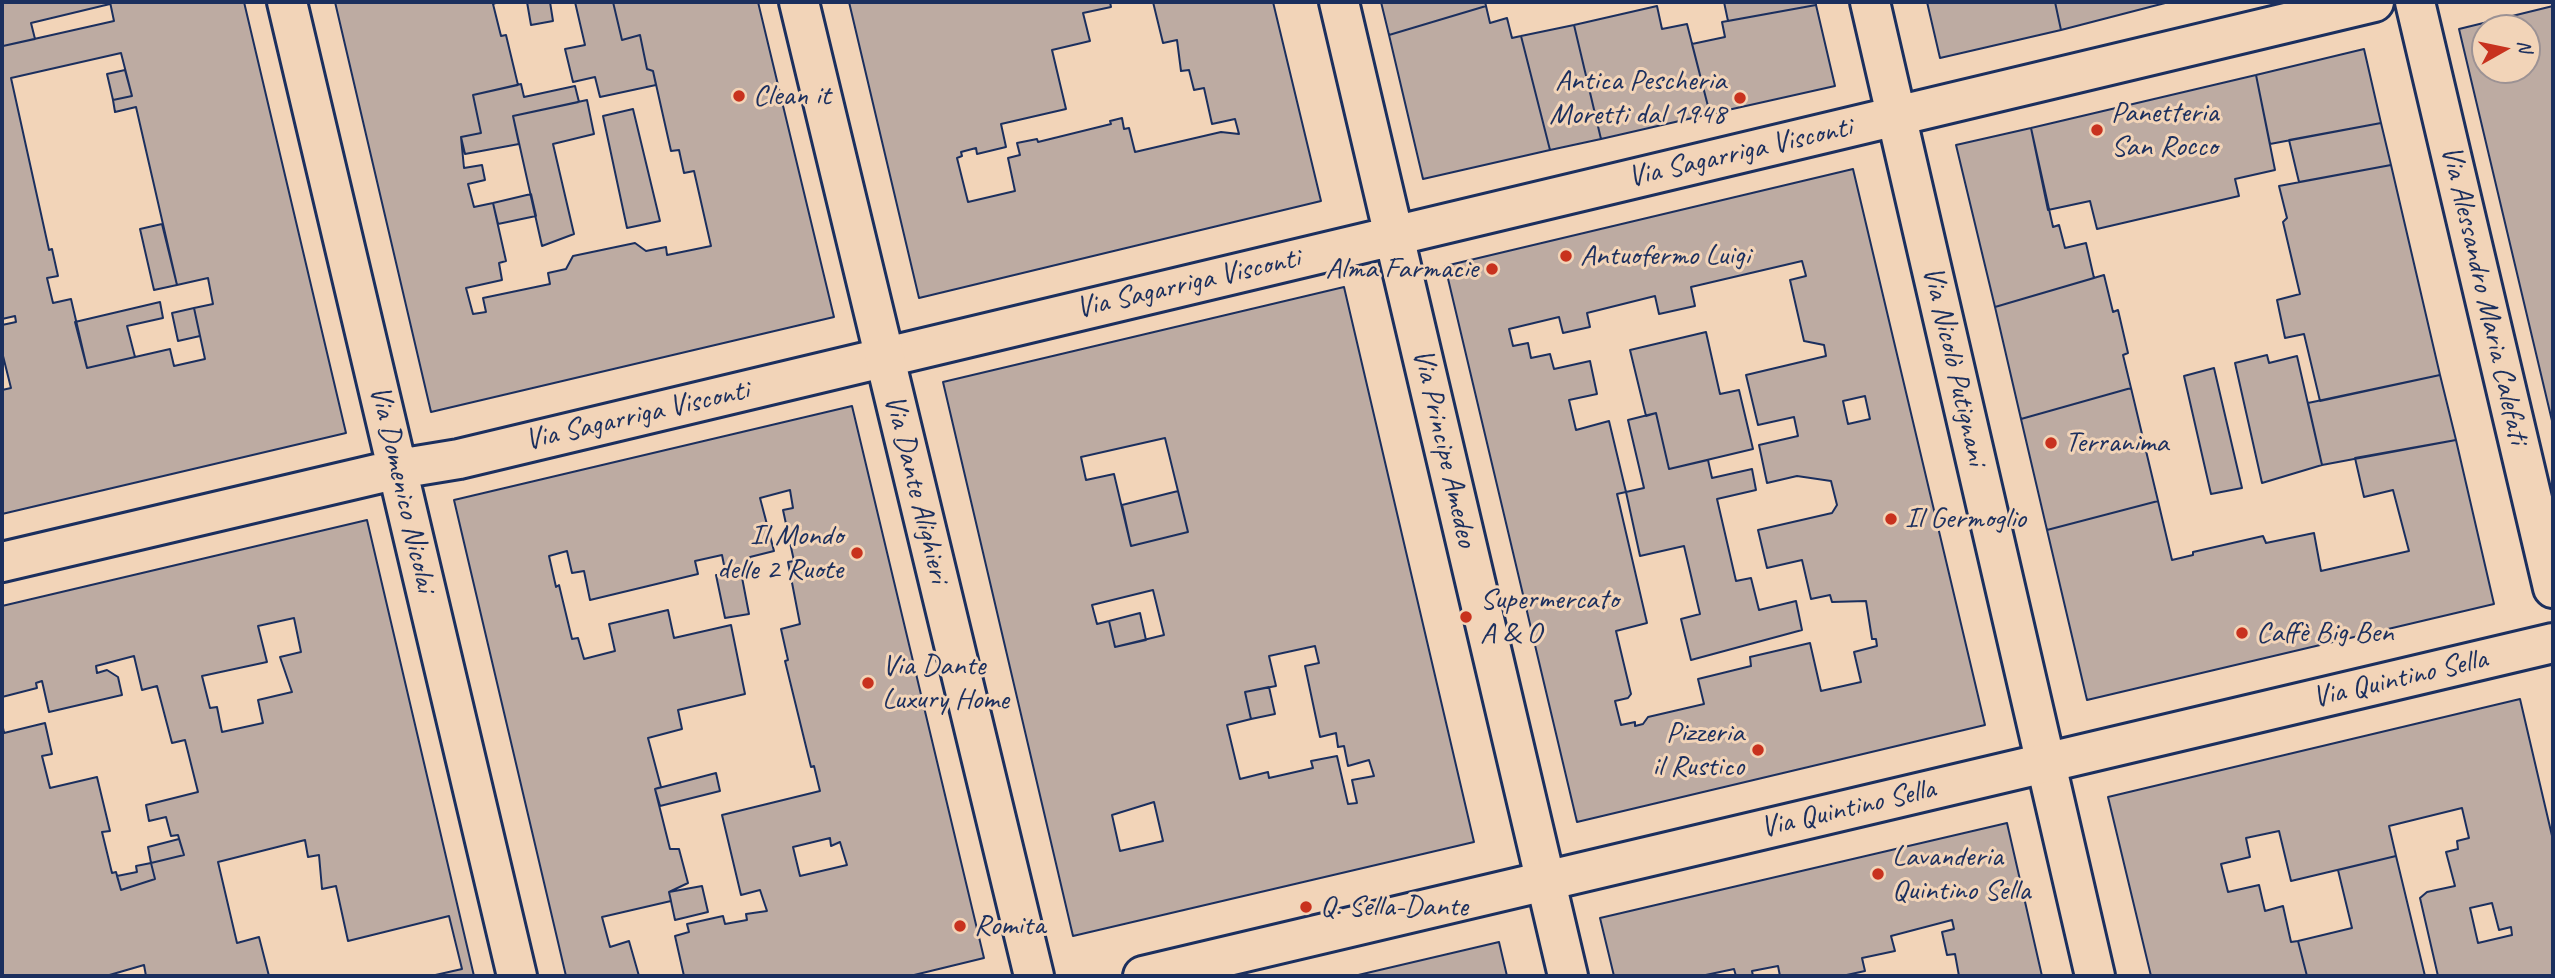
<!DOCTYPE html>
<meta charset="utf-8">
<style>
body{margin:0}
#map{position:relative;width:2555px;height:978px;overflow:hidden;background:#f2d4b8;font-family:Caveat,sans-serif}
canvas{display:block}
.frame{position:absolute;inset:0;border:4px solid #1b2f5e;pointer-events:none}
.north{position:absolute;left:2471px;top:14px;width:70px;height:70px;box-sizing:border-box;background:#f2d4b8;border:2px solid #9c9294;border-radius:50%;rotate:81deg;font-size:19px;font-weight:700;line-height:28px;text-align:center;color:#1b2f5e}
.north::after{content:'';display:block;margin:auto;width:24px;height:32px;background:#c8321e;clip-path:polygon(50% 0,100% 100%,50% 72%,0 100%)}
</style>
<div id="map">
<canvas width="2555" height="978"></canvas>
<div class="frame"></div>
<div class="north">N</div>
</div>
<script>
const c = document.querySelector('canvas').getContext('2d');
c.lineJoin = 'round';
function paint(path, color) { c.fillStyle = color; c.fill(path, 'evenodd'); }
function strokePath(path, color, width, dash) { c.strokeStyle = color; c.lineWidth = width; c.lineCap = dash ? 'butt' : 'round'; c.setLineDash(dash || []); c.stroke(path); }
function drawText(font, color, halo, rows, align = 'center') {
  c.font = font + ' Caveat,sans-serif'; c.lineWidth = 6; c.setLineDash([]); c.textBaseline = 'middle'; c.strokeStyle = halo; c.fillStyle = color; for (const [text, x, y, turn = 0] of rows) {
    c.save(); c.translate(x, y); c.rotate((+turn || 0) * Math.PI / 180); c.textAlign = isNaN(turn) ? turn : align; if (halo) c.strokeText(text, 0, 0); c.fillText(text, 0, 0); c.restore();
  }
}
const building = new Path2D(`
 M2,2h108v2l-79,19 4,16 -32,7z
 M110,2h134l102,431 -344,81v-124l9,-2 -9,-36v-27l14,-3 -1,-6 -13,3v-278l1,5 111,-25zM121,53l11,43 -19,4 2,12 21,-5 41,178 31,-7 5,26 -19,4 11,51 -31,7 -4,-17 -83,19 -16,-69 -18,4 -6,-25 11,-2 -6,-27 -3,1 -38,-172z
 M335,2h163l-5,2 8,32 5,-1 12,50 -45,10 8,38 -20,4 3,31 18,-3 3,15 -17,4 6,23 19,-4 13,58 -7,2 3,17 -36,8 7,26 13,-2 -3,-14 67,-14 -2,-11 18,-4 7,-13 62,-13 11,8 20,-4 1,8 44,-9 -17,-75 -10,2 -5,-23 -8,1 -18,-80 -6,-2 -7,-34 -18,5 -9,-38h145l76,315 -403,95z
 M527,2h23l3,19 -22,4z
 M575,2h38l9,38 18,-5 7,34 6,2 3,14 -56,12 -5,-20 -22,5 -8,-33 20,-4z
 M849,2h261l1,5 -28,6 7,28 -38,9 14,59 -65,15 5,23 -29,7 -1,-6 -15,4 1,4 -5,2 11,44 47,-11 -7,-33 12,-3 -3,-12 20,-4 1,3 73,-18 -1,-3 12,-3 2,11 5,-1 6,24 86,-20 18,2 -4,-15 -23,5 -8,-36 -10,2 -5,-20 -8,1 -4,-31 -14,3 -10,-41h120l48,199 -402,97z
 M1381,2h104l1,4 -97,29z
 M1724,2h92v3l-88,16z
 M1927,2h128l6,28 -121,28z
 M2055,2h114l-108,28z
 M1816,5l19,81 -125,28 -18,-70 33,-7 -3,-15z
 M1486,6l4,17 17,-5 5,20 9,-2 29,114 -127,29 -34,-144z
 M1657,6l5,23 25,-5 23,90 -109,25 -27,-114z
 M2553,6v419l-94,-396zM2485,28h42v42h-42z
 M1574,25l27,114 -51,11 -29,-114z
 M2364,49l17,74 -111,21 -14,-69z
 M125,70l7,26 -19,4 -6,-26z
 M2256,75l19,95 -40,9 4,17 -142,33 -7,-28 -42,9 -17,-82z
 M521,84l3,13 51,-11 4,16 -66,14 6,28 -54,10 -4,-17 20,-4 -8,-38z
 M587,100l7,34 -41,10 21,90 -32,12 -29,-130z
 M633,109l27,112 -33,7 -24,-112z
 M2381,123l10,42 -92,17 -10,-42z
 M2031,128l22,99 6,-2 6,23 21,-5 8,35 -99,29 -39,-162z
 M2391,165l49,210 -120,26 -16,-67 -19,4 -8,-38 23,-6 -17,-72 4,-4 -8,-32z
 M1853,169l132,556 -408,97 -132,-556zM1802,261l4,15 -16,4 14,61 20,4 2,11 -80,19 12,50 36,-8 4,19 -39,9 8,38 30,-7 34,5 6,24 -5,8 -74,17 9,38 35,-8 9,39 19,-4 2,7 34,-1 6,38h4l1,7 -23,6 7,30 -40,9 -11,-48 -60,14 1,9 -53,13 6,25 -56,13 -5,7 -8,2v-4l-14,3 -6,-24 13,-3 3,-4 -15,-63 31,-8 -30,-129 9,-2 -17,-71 -33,9 -7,-30 28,-6 -7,-33 -36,8 -4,-15 -19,4 -3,-15 -15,3 -4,-17 50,-12 4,16 27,-6 -3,-14 68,-17 4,18 36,-8 -4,-19zM1865,396l5,23 -22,5 -5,-23z
 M531,194l5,22 -38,8 -5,-21z
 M162,224l15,61 -23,5 -14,-61z
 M2104,275l9,37 5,-2 10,43 -5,2 8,33 -110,31 -26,-112z
 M1344,287l130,555 -401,94 -130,-554zM1165,438l23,94 -57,14 -17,-72 -28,6 -5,-23zM1153,590l11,45 -49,12 -6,-26 -12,3 -5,-19zM1315,646l4,17 -14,3 15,71 16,-4 2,14 6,-1 4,20 21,-6 5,16 -22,4 5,23 -9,1 -11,-48 -26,5 2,7 -44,10 -1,-6 -28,7 -13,-54 24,-6 -6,-27 31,-6 -7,-30zM1154,802l9,39 -43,10 -8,-36z
 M160,302l3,16 -36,8 8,31 -48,11 -12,-46z
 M194,308l6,28 -22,5 -6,-28z
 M1706,332l14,62 19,-4 14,59 -84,20 -13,-56 -10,3 -16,-66z
 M2267,355l2,8 28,-7 25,109 -60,18 -27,-120z
 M2214,368l28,120 -31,6 -27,-118z
 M2440,375l16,65 -134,25 -14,-62z
 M2131,388l27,113 -111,29 -26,-111z
 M852,406l132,552 -74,18h-226l-9,-40 14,-4 -2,-8 36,-8 2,8 22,-4 -1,-6 21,-3 -7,-21 -19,5 -19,-80 98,-24 -6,-25 -3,1 -26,-106 3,-1 -7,-31 19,-5 -12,-62 6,-1 -11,-51 10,-2 -3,-18 -30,8 14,53 -24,6 1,7 -11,3 9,47 -24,4 -9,-43h10l-4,-20 -27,6 3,13 -108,26 -6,-29 -12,2 -5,-22 -18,5 7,31 3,-2 13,54 6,-1 6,21 31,-8 -6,-27 59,-14 6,28 57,-13 14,69 -67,16 4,19 -34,9 13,49 -6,2 15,60h9l9,34 -19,9 2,9 -69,16 8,30 19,-6 10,35h-73l-112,-476zM830,838l1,8 9,-4 7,23 -47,11 -7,-29z
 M1656,413l13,56 39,-9 4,18 40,-9 4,21 -39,9 19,82 15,-3 8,32 37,-9 6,29 -111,30 -10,-41 19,-5 -16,-68 -44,10 -14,-64 18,-4 -16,-68z
 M2456,440l38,164 -407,96 -40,-170 111,-29 14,59 21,-5v-3l70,-16 3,7 48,-10 7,38 88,-20 -16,-61 -29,7 -9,-39z
 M1178,491l10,41 -57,14 -9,-41z
 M367,520l107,456h-43l31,-7 -13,-53 -101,25 -12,-55 -14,3 -3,-34 -11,2 -3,-17 -87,22 19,81 22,-6 10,39h-123l-2,-11 -38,11h-104v-253l2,10 41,-10 7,31 -10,2 8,32 47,-11 13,54 -8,1 10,41 4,-1 5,18 34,-11 -4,-16 33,-8 -6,-20 -7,1 -5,-19 -17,4 -3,-16 52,-13 -13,-52 -13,3 -15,-57 -15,4 -8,-34 -38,10 1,7 10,-3 11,7 4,18 -73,17 -7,-31 -6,2 1,5 -35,9v-91zM294,618l7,34 -21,5 12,35 -34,8 5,23 -41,9 -5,-25 -7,1 -8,-32 65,-14 -9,-36z
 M1140,613l6,27 -31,7 -6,-26z
 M1269,687l6,27 -24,5 -6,-27z
 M2520,699l33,141v136h-115l-18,-78 7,-6 28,-6 -9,-34 12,-3 -1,-8 12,-3 -7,-30 -73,18 7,30 -105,25 -12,-50 -33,7 4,19 -29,7 7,28 31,-7 6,26 18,-5 8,36 7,-1 9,35h-156l-43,-179zM2492,903l7,27 12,-3 1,8 -34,8 -8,-35z
 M716,773l4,18 -60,15 -5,-17z
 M2007,823l35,153h-83l-4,-22 -8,1 -5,-23 12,-3 -2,-9 -61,16 4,15 -33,7 3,13 -23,5h-62l-2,-10 -26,5 1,5h-17l-2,-7 -33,7h-87l-14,-58z
 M179,839l5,16 -33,8 -3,-16z
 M2396,856l29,120h-118l-9,-35 54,-13 -14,-58z
 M151,863l4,16 -34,11 -4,-14 20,-4 -1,-6z
 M702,886l6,26 -33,8 -6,-28z
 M1499,942l8,34h-153z`);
paint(building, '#bdaba2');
strokePath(building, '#1b2f5e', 2);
const minor = new Path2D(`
 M287,2l230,974
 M1339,2l229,974
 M1870,2l225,974
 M2415,2l138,586
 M2,562l396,-93 61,-10 1915,-457`);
const tertiary = new Path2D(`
 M799,2l235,974
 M1143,976l1410,-333`);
strokePath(minor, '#1b2f5e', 44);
strokePath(tertiary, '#1b2f5e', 44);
strokePath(minor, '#f2d4b8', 38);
strokePath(tertiary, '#f2d4b8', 38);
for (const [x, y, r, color] of [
 [739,96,7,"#c8321e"],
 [1740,98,7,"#c8321e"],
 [2097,130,7,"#c8321e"],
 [1566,256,7,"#c8321e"],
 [1492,269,7,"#c8321e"],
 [2051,443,7,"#c8321e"],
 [1891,519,7,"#c8321e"],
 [857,553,7,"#c8321e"],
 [1466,617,7,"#c8321e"],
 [2242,633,7,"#c8321e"],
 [868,683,7,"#c8321e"],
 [1758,750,7,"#c8321e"],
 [1878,874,7,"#c8321e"],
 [1306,907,7,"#c8321e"],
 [960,926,7,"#c8321e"]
]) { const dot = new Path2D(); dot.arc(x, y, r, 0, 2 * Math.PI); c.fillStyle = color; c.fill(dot); strokePath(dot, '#f2d4b8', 2.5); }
drawText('30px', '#1b2f5e', '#f2d4b8', [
 ["Antica Pescheria",1726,81,"right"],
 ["Moretti dal 1948",1726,115,"right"],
 ["Clean it",753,96],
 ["Panetteria",2111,113],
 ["San Rocco",2111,147],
 ["Antuofermo Luigi",1580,256],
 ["Alma Farmacie",1478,269,"right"],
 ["Terranima",2065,443],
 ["Il Germoglio",1905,519],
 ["Il Mondo",843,536,"right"],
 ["delle 2 Ruote",843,570,"right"],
 ["Supermercato",1480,600],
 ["A & O",1480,634],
 ["Caffè Big Ben",2256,633],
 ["Via Dante",882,666],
 ["Luxury Home",882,700],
 ["Pizzeria",1744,733,"right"],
 ["il Rustico",1744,767,"right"],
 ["Lavanderia",1892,857],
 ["Quintino Sella",1892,891],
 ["Q. Sella-Dante",1320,907],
 ["Romita",974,926]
], 'left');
drawText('30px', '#1b2f5e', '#f2d4b8', [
 ["Via Sagarriga Visconti",1740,153,-13],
 ["Via Sagarriga Visconti",1188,284,-13],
 ["Via Alessandro Maria Calefati",2484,295,77],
 ["Via Nicolò Putignani",1954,366,77],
 ["Via Sagarriga Visconti",637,416,-13],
 ["Via Principe Amedeo",1444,448,77],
 ["Via Domenico Nicolai",402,489,77],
 ["Via Dante Alighieri",916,489,76],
 ["Via Quintino Sella",2400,679,-13],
 ["Via Quintino Sella",1848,809,-13]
]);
</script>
